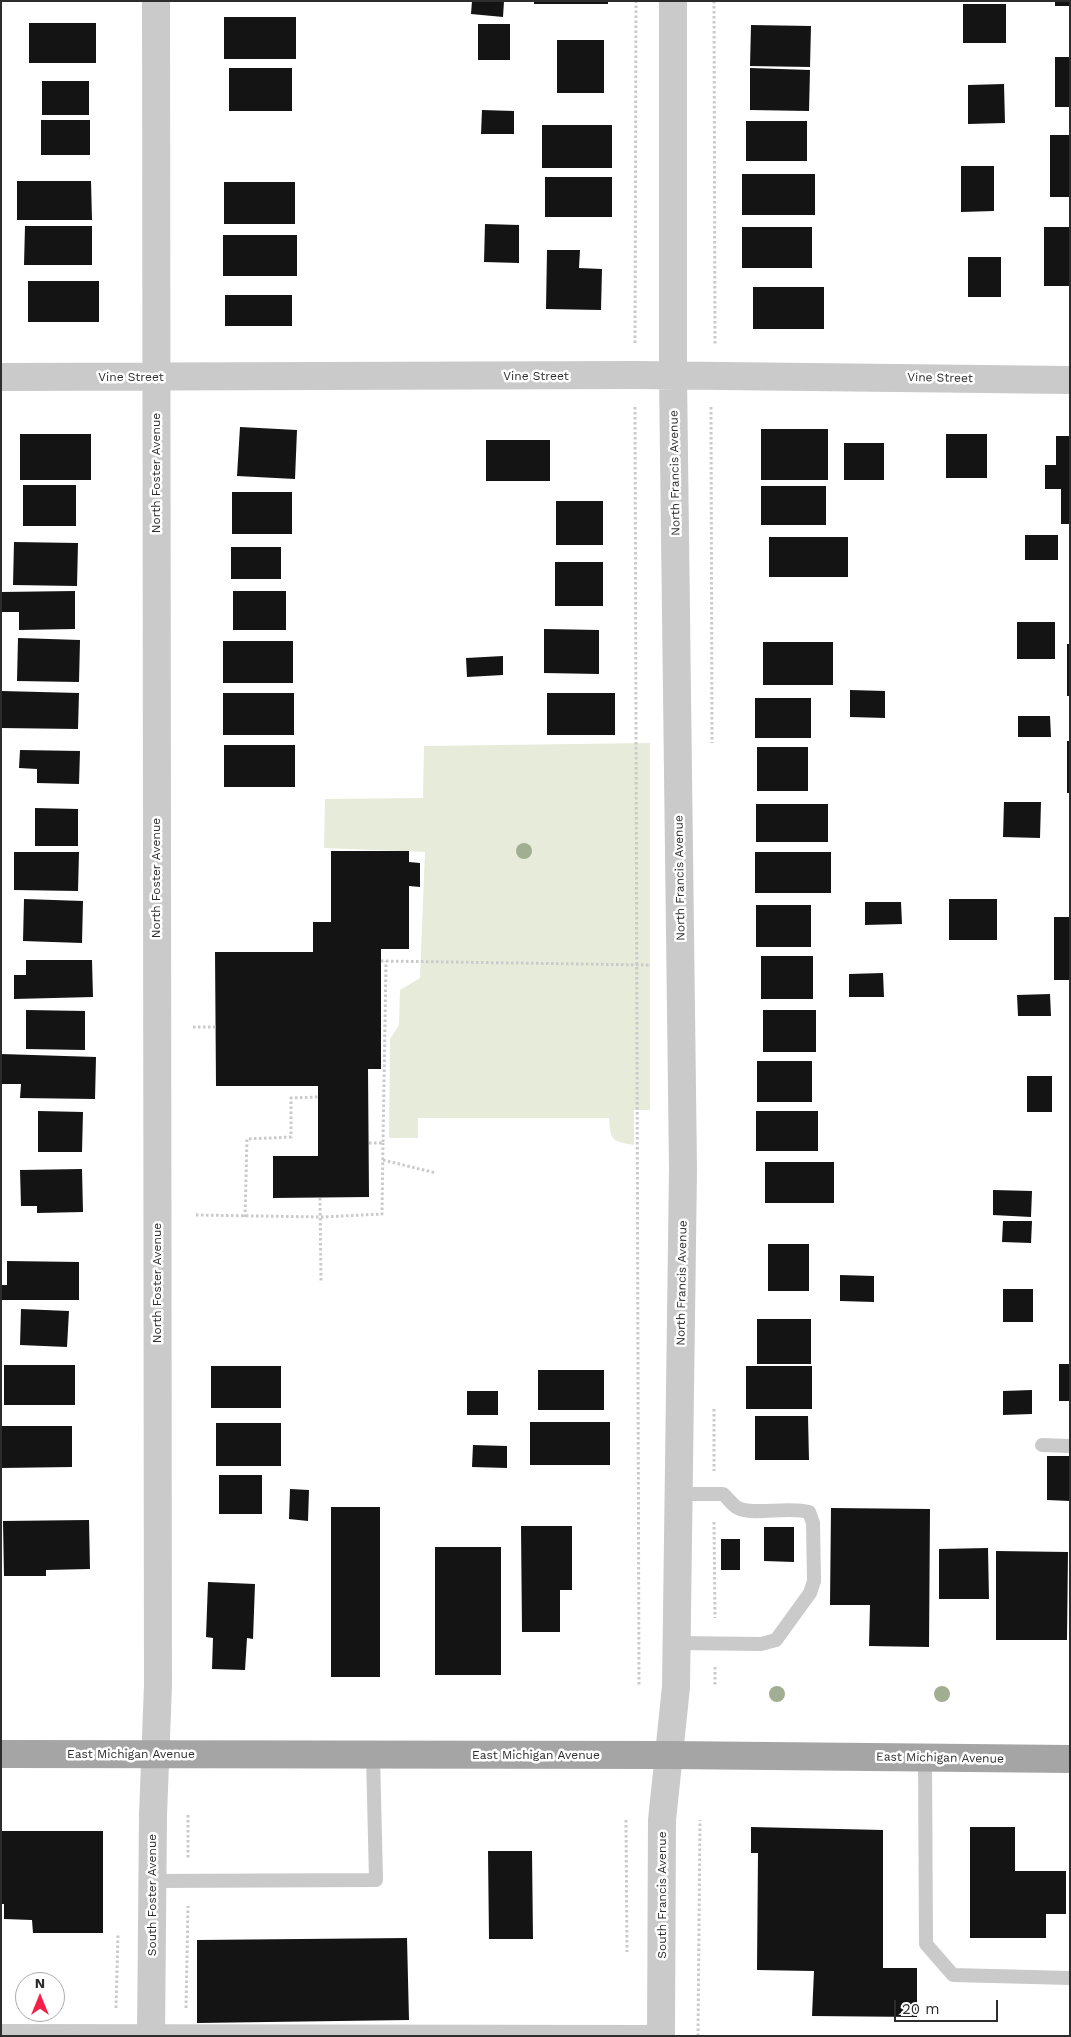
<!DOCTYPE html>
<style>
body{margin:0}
#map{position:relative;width:1071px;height:2037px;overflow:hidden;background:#fff;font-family:"Work Sans",sans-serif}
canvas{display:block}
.frame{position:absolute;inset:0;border:2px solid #2d2d2d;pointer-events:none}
.north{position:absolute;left:15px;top:1972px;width:50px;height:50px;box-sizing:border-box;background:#fff;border:1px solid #ababab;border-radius:50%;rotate:0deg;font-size:14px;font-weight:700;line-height:20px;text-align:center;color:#2d2d2d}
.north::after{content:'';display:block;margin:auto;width:18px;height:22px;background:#f32047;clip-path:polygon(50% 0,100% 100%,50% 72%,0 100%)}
.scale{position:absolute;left:894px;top:2000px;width:104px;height:22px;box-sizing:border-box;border:2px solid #2d2d2d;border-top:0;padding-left:6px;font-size:15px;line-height:18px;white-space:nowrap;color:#2d2d2d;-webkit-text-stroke:4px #fff;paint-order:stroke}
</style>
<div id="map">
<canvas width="1071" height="2037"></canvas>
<div class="frame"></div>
<div class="north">N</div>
<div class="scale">20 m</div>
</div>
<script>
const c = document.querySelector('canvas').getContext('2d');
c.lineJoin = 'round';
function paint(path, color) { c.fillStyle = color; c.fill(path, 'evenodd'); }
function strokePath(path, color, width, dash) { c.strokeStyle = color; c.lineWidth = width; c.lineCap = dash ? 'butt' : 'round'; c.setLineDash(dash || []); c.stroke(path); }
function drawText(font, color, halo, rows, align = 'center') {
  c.font = font + ' "Work Sans",sans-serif'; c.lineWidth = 5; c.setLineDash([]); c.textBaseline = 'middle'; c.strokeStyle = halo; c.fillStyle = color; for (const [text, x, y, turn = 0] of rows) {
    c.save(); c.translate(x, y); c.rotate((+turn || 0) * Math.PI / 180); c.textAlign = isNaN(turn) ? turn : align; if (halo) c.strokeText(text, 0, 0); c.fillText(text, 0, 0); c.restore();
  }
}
paint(new Path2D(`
 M650,743v367h-16v35c-23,-4 -23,-4 -25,-27h-191v20h-29l1,-99 9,-14 1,-35 20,-12 5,-126 -101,-4 1,-49 98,-1 1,-52z`), '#e6ecd9');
paint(new Path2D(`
 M472,1h32l-1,16 -32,-3z
 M534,1h74v3h-74z
 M1055,1h15v5h-15z
 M963,4h43v39h-43z
 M224,17h72v42h-72z
 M29,23h67v40h-67z
 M478,24h32v36h-32z
 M751,25l60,1 -1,41 -60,-1z
 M557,40h47v53h-47z
 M1055,57h15v50h-15z
 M229,68h63v43h-63z
 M750,68l60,2 -1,41 -59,-1z
 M42,81h47v34h-47z
 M1004,84l1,39 -37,1v-39z
 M482,110l32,1v23h-33z
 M41,120h49v35h-49z
 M746,121h61v40h-61z
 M542,125h70v43h-70z
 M1050,135h20v62h-20z
 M961,166h33v45l-33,1z
 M742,174h73v41h-73z
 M545,177h67v40h-67z
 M17,181h74l1,39h-75z
 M224,182h71v42h-71z
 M485,224l34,1v38l-35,-1z
 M25,226h67v39h-68z
 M742,227h70v41h-70z
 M1044,227h26v59h-26z
 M223,235h74v41h-74z
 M547,250h33l-1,18 23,1 -1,41 -55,-1z
 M968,257h33v40h-33z
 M28,281h71v41h-71z
 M753,287h71v42h-71z
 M225,295h67v31h-67z
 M240,427l57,3 -2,49 -58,-3z
 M761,429h67v51h-67z
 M20,434h71v46h-71z
 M946,434h41v44h-41z
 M1056,436h14v88h-9v-35h-16v-24h11z
 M486,440h64v41h-64z
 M844,443h40v37h-40z
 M23,485h53v41h-53z
 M761,486h65v39h-65z
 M232,492h60v42h-60z
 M556,501h47v44h-47z
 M1025,535h33v25h-33z
 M769,537h79v40h-79z
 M14,542l64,1 -1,43 -64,-1z
 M231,547h50v32h-50z
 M555,562h48v44h-48z
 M75,591v38l-56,1v-18h-18v-20z
 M233,591h53v39h-53z
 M1017,622h38v37h-38z
 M544,629l55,1v44l-55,-1z
 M18,638l62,2 -1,42 -62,-1z
 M223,641h70v42h-70z
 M763,642h70v43h-70z
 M1067,644h3v52h-3z
 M503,656v19l-36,2 -1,-19z
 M850,690l35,1v27l-35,-1z
 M1,691l78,2 -1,36 -77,-1z
 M223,693h71v42h-71z
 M547,693h68v42h-68z
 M755,698h56v40h-56z
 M1018,716h32l1,21h-33z
 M1067,741h3v52h-3z
 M224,745h71v42h-71z
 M757,747h51v44h-51z
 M20,750l60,1 -1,33 -42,-1v-14l-18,-1z
 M1004,802h37l-1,36 -37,-1z
 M756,804h72v38h-72z
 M35,808l43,1v37h-43z
 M331,851h78v11l11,1v24l-11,-1v63h-28v120h-13l1,128 -96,1v-42h45v-70h-102l-1,-134h98v-30h18z
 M14,852h65l-1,39 -64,-1z
 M755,852h76v41h-76z
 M24,899l59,2 -1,42 -59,-2z
 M949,899h48v41h-48z
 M865,902h36l1,22 -37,1z
 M756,905h55v42h-55z
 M1054,917h16v63h-16z
 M761,956h52v43h-52z
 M26,960h66l1,37 -79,2v-24h12z
 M883,973l1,24h-35v-23z
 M1050,994l1,22h-33l-1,-21z
 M26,1010l59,1v39l-59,-1z
 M763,1010h53v42h-53z
 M1,1054l95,3 -1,42 -75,-1 1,-14h-20z
 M757,1061h55v41h-55z
 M1027,1076h25v36h-25z
 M38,1111l45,1 -1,40h-44z
 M756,1111h62v40h-62z
 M765,1162h69v41h-69z
 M82,1169l1,43 -46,1v-7h-16l-1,-36z
 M993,1190l39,1 -1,26 -38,-2z
 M1003,1221h29l-1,22 -29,-1z
 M768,1244h41v47h-41z
 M7,1261l72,1v38h-78v-15h6z
 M840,1275l34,1v26l-34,-1z
 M1003,1289h30v33h-30z
 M21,1309l48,2 -2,36 -47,-2z
 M757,1319h54v45h-54z
 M1059,1364h11v37h-11z
 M4,1365h71v40h-71z
 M211,1366h70v42h-70z
 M746,1366h66v43h-66z
 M538,1370h66v40h-66z
 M1032,1390v24l-29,1v-24z
 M467,1391h31v24h-31z
 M755,1416h53l1,44h-54z
 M530,1422h80v43h-80z
 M216,1423h65v43h-65z
 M1,1426h71v41l-71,1z
 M473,1445l34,1v22l-35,-1z
 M1047,1456h23v45l-23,-1z
 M219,1475h43v39h-43z
 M290,1489l19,1 -1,31 -19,-2z
 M331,1507h49v170h-49z
 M831,1508l99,1 -1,138 -60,-1 1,-41h-40z
 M89,1520l1,49 -44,1v6h-42l-1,-55z
 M521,1526h51v64h-12v42h-38z
 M764,1527h30v35l-30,-1z
 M721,1539h19v31h-19z
 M435,1547h66v128h-66z
 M988,1548l1,51h-50v-50z
 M996,1551l72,1 -1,88h-71z
 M208,1582l47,2 -2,55 -6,-1 -2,32 -33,-1 1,-31 -7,-1z
 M751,1827l132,3v138h34v49l-105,-1 2,-45 -57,-1 1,-117h-7z
 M970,1827h45v44h51v43h-20v24h-76z
 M1,1831h102v102h-70l-1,-13 -28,-1v-15h-3z
 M488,1851h44l1,88h-44z
 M407,1938l2,82 -212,3v-83z`), '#141414');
strokePath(new Path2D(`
 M714,1l1,345
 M635,343l1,-342
 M635,407l4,1279
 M711,407l1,336
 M381,961l269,4
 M193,1027h23
 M369,1143h14l3,-182
 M383,1160l53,13
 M320,1198l1,85
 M196,1215l125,2 61,-3 1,-71
 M245,1217l2,-78 44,-2v-39l27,-1
 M714,1409v62
 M714,1522l1,96
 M715,1667v19
 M188,1815v43
 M626,1820l1,132
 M116,2008l2,-74
 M186,2008l2,-102
 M698,2036l2,-216`), '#cacaca', 3, [2.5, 2.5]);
strokePath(new Path2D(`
 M1042,1445l28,1
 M677,1643l84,1 15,-4 34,-47 4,-12 -1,-58 -4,-11c-21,-6 -56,4 -71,-4 -6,-3 -10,-10 -15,-14h-44
 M925,1758l1,186 27,31 117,3
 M152,1881l224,-1 -3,-125
 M1,2031l661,1`), '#cacaca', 14);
strokePath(new Path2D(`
 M1,377l634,-2 435,5
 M151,2036l2,-221 5,-130 -2,-1684
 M661,2036l1,-216 14,-133 7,-518 -10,-793v-375`), '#cacaca', 28);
strokePath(new Path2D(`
 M1,1754l668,1 401,4`), '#a5a5a5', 28);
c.fillStyle = '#a2ae91';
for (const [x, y] of [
 [524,851],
 [777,1694],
 [942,1694]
]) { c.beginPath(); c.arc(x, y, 8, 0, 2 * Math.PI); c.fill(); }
drawText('12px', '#2d2d2d', '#fff', [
 ["Vine Street",536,376],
 ["Vine Street",131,377],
 ["Vine Street",940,378,1],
 ["North Foster Avenue",156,473,-90],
 ["North Francis Avenue",675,473,-91],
 ["North Foster Avenue",156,878,-90],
 ["North Francis Avenue",680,878,-91],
 ["North Foster Avenue",157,1283,-90],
 ["North Francis Avenue",682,1283,-89],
 ["East Michigan Avenue",131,1754],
 ["East Michigan Avenue",536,1755],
 ["East Michigan Avenue",940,1758,1],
 ["South Foster Avenue",152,1895,-90],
 ["South Francis Avenue",662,1895,-90]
]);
</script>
